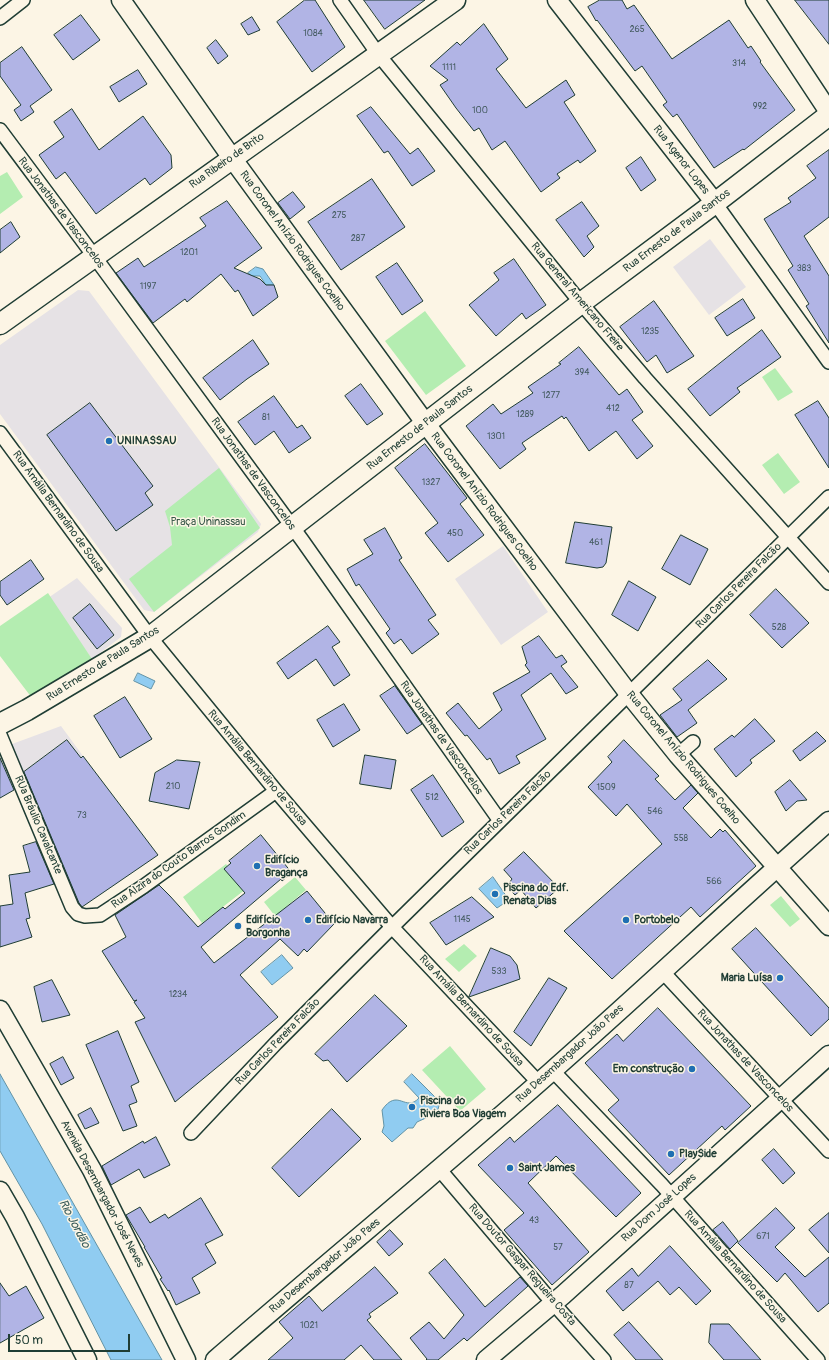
<!DOCTYPE html>
<meta charset="utf-8">
<style>
body{margin:0}
#map{position:relative;width:829px;height:1360px;overflow:hidden;background:#fcf5e5;font-family:Pangolin,sans-serif}
canvas{display:block}
.scale{position:absolute;left:8px;top:1334px;width:122px;height:18px;box-sizing:border-box;border:2px solid #1f3d34;border-top:0;padding-left:5px;font-size:12px;line-height:14px;white-space:nowrap;color:#1f3d34;-webkit-text-stroke:3px #fcf5e5;paint-order:stroke}
</style>
<div id="map">
<canvas width="829" height="1360"></canvas>
<div class="scale">50 m</div>
</div>
<script>
const c = document.querySelector('canvas').getContext('2d');
c.lineJoin = 'round';
function paint(path, color) { c.fillStyle = color; c.fill(path, 'evenodd'); }
function strokePath(path, color, width, dash) { c.strokeStyle = color; c.lineWidth = width; c.lineCap = dash ? 'butt' : 'round'; c.setLineDash(dash || []); c.stroke(path); }
function drawText(font, color, halo, rows, align = 'center') {
  c.font = font + ' Pangolin,sans-serif'; c.lineWidth = 3; c.setLineDash([]); c.textBaseline = 'middle'; c.strokeStyle = halo; c.fillStyle = color; for (const [text, x, y, turn = 0] of rows) {
    c.save(); c.translate(x, y); c.rotate((+turn || 0) * Math.PI / 180); c.textAlign = isNaN(turn) ? turn : align; if (halo) c.strokeText(text, 0, 0); c.fillText(text, 0, 0); c.restore();
  }
}
paint(new Path2D(`
 M710,239l36,48 -37,28 -36,-48z
 M78,290l11,1 172,233 -3,8 -104,80 -10,-2 -144,-196v-69z
 M503,546l45,66 -47,33 -46,-66z
 M77,578l45,50 -1,9 -29,22 -44,-61z
 M61,726l22,30 -56,44 -23,-53z`), '#e6e2e5');
paint(new Path2D(`
 M7,172l16,25 -23,17v-38z
 M425,311l41,55 -40,29 -41,-54z
 M775,368l18,24 -15,9 -16,-24z
 M778,453l22,29 -16,12 -22,-29z
 M219,468l41,60 -106,84 -25,-33 43,-34 -2,-18 -5,-16z
 M48,593l44,66 -57,43 -35,-46v-30z
 M226,864l20,25 -44,34 -19,-26z
 M295,877l11,13 -31,26 -11,-14z
 M781,896l19,23 -10,8 -20,-22z
 M464,944l13,12 -18,16 -14,-13z
 M450,1046l36,43 -26,22 -38,-41z`), '#b4edb1');
const water = new Path2D(`
 M256,267l7,2 11,16h-8l-6,-9h-8l-4,-3z
 M138,673l17,8 -4,8 -17,-8z
 M493,877l16,23 -12,8 -18,-19z
 M282,955l11,13 -21,17 -11,-13z
 M0,1074l162,286h-51l-69,-136 -42,-73z
 M412,1074l28,28 -3,11 -20,9 -4,6h-5l-16,14 -10,-10 2,-6 -2,-16c16,-23 23,3 37,-12l-15,-16z`);
paint(water, '#90ccf1');
strokePath(water, '#6393a5', 1);
const building = new Path2D(`
 M305,0h10l30,47 -33,25 -35,-50z
 M364,0h61l-40,29z
 M600,0h22l5,9 7,-4 38,54 57,-39 19,28 3,-2 10,15 -1,1 35,48 -51,40 -1,-1 -29,19 -37,-54 -4,3 -10,-12 4,-3 -25,-36 -7,5 -38,-51 -1,1 -8,-14z
 M795,0h34v44z
 M81,15l19,25 -27,20 -19,-25z
 M252,17l8,13 -12,5 -7,-11z
 M484,24l24,35 -12,10 30,39 40,-28 9,15 -11,7 32,49 -16,12 -2,-3 -21,14 3,4 -19,14 -36,-51 -13,9 -13,-22 -5,3 -18,-23 -16,-23 8,-5 -18,-14 27,-24 3,3z
 M216,40l12,16 -10,8 -11,-16z
 M22,47l30,43 -22,16 4,6 -13,9 -7,-11 7,-5 -21,-29v-13z
 M138,70l9,14 -28,18 -9,-15z
 M371,107l39,47 8,-6 17,23 -23,15 -24,-35 -4,2 -27,-37z
 M72,109l27,41 44,-34 28,39 1,13 -22,17 -5,-7 -49,36 -31,-42 -9,7 -17,-24 25,-18 -10,-15z
 M829,150v67l-25,19 25,40v67l-23,-37 3,-2 -21,-34 5,-4 -29,-47 27,-17 -3,-4 28,-20 -9,-12z
 M641,157l15,23 -15,11 -15,-23z
 M372,179l33,48 -64,43 -33,-48z
 M293,192l12,15 -15,12 -12,-16z
 M227,201l35,47 -28,20 26,11 6,6h8l4,12 -25,19 -15,-26 -3,2 -14,-18 -34,28 -2,-3 -32,24 -37,-50 22,-15 6,9 62,-41 -6,-8z
 M582,202l17,24 -12,10 7,11 -10,10 -28,-37z
 M11,222l9,15 -20,16v-23z
 M514,259l32,46 -20,14 -4,-6 -26,23 -27,-31 30,-25 -5,-7z
 M397,263l26,38 -21,14 -26,-38z
 M743,299l12,19 -28,18 -12,-18z
 M654,301l40,55 -27,17 -11,-18 -9,7 -27,-35z
 M762,330l19,27 -44,31 3,4 -30,24 -22,-27z
 M253,340l16,24 -22,15 -27,21 -17,-22z
 M579,347l40,48 8,-6 16,23 -11,8 21,26 -16,13 -21,-28 -27,20 -23,-34 -2,2 -2,-3 -40,27 4,6 -26,20 -34,-43 27,-22 8,10 32,-21 -5,-6 33,-23 -2,-1z
 M361,384l22,30 -16,11 -22,-29z
 M274,396l23,32 5,-3 9,13 -22,15 -15,-22 -19,14 -17,-23z
 M818,401l11,17v50l-34,-53z
 M90,403l63,83 -8,7 8,12 -37,26 -69,-96z
 M425,444l42,54 -7,6 24,31 -36,27 -23,-29 13,-10 -43,-55z
 M575,522l37,5 -6,36 -3,4 -6,1 -31,-5z
 M385,528l17,30 -3,2 37,55 -8,5 11,14 -27,20 -11,-15 -7,5 -8,-11 4,-4 -31,-45 -3,2 -9,-17 26,-15 -9,-14z
 M681,535l27,14 -18,36 -28,-16z
 M31,560l13,19 -37,26 -7,-10v-13z
 M629,581l27,16 -18,34 -26,-16z
 M776,589l33,34 -27,25 -32,-33z
 M90,604l24,31 -17,14 -24,-31z
 M328,626l12,16 -8,5 18,28 -16,11 -18,-27 -28,20 -11,-16z
 M539,636l17,22 6,-3 5,7 -6,4 17,21 -12,7 -15,-21 -30,22 25,44 -30,17 4,7 -21,11 -9,-16 -3,2 -20,-25 -2,1 -19,-23 12,-10 21,26 23,-19 -9,-17 37,-21 -5,-7 2,-2 -5,-16z
 M708,660l19,19 -39,31 9,13 -20,14 -17,-22 22,-15 -9,-11z
 M395,686l27,38 -15,10 -27,-38z
 M125,697l27,42 -32,19 -26,-42z
 M344,704l16,26 -27,17 -16,-27z
 M755,719l20,22 -25,19 2,3 -16,14 -22,-28 18,-14 2,2z
 M817,732l9,9 -26,20 -7,-10z
 M67,740l14,18 2,-2 75,99 -76,52 -3,-4 -55,-131z
 M624,740l35,36 -4,3 20,21 16,-15 7,8 -15,15 28,30 9,-9 3,3 2,-2 31,36 -56,51 -9,-10 -79,72 -48,-48 98,-87 -35,-40 -11,12 -28,-29 24,-25 -4,-5z
 M365,755l31,5 -5,29 -31,-5z
 M0,758l14,32 -14,8z
 M177,760l23,2 -11,47 -40,-8 6,-28z
 M433,775l31,47 -22,15 -31,-47z
 M790,780l17,20 -10,1 -11,10 -11,-19z
 M261,835l31,38 -10,8 -1,-2 -80,68 13,16 93,-72 27,33 -27,28 -3,-3 -6,7 -18,-17 -40,36 38,42 -103,85 -40,-80 10,-4 -11,-16 3,-2 -3,1 -32,-50 24,-14 -11,-22 44,-30 11,11 28,31 25,-20 2,2 20,-16 -21,-24 7,-6 -2,-2z
 M36,842l18,42 -29,9 5,25 -4,1 6,18 -32,10v-41l13,-2 -4,-29 21,-3 -7,-26z
 M524,852l35,36 -23,20 -15,-18 -6,5 -8,-9 5,-7 -8,-9z
 M472,897l22,20 -48,28 -16,-22z
 M756,928l73,80v11l-18,17 -79,-87z
 M491,948l19,8 7,9 3,14 -51,18z
 M549,978l18,10 -36,58 -17,-14z
 M52,980l18,35 -28,7 -8,-35z
 M375,995l32,31 -60,56 -19,-22 -5,1 -8,-7z
 M658,1008l93,98 -26,24 -3,-4 -53,49 -61,-65 11,-10 -34,-37 32,-29 6,7z
 M118,1031l21,51 -8,4 6,16 -8,3 8,21 -14,5 -37,-86z
 M63,1057l11,21 -13,7 -11,-21z
 M558,1105l83,88 -25,24 -60,-61 -28,27 61,69 -37,33 -48,-55 20,-17 -46,-48 32,-28 4,5z
 M91,1108l8,15 -14,6 -7,-14z
 M332,1109l29,30 -62,58 -27,-29z
 M156,1137l14,28 -26,13 -5,-9 -28,16 -9,-19 41,-25 1,2z
 M774,1149l21,24 -12,11 -21,-24z
 M201,1198l22,37 -18,9 11,19 -24,15 8,15 -24,12 -7,-15 -1,1 -8,-12 2,-1 -18,-31h1l-19,-32 14,-8 10,16 15,-9 3,4z
 M776,1208l19,20 -20,19 30,30 24,-20v46l-11,9 -33,-39 -8,9 -39,-39z
 M829,1213v40l-20,-23z
 M723,1222l15,19 -8,8 -17,-19z
 M390,1230l13,14 -14,12 -12,-14z
 M670,1246l41,45 -15,14 -17,-18 -9,8 -12,-14 -35,30 -17,-20 26,-23 6,8z
 M445,1259l40,48 35,-30 8,9 -61,55 -3,-3 -26,22h-12l1,-1 -17,-21 19,-16 15,17 20,-24 -35,-42z
 M375,1267l23,26 -29,21 2,3 -4,3 35,40h-28l-13,-15 -17,15h-76l25,-22 -14,-16 30,-26 13,15z
 M0,1283l9,13 17,-10 18,32 -44,25z
 M629,1322l34,38h-27l-22,-25z
 M711,1324h18l32,36h-37l-15,-17z`);
paint(building, '#b1b4e5');
strokePath(building, '#1f3d34', 1);
const street = new Path2D(`
 M340,0l38,54 203,249 64,75 184,205
 M0,18l23,-18
 M0,130l94,126 208,284 198,281
 M715,203l114,159
 M0,433l150,204 126,154 116,136 147,156
 M0,735l72,172 6,7 7,2 15,-1 44,-29 132,-95
 M678,755l15,-13
 M662,971l167,180
 M553,1071l109,114 156,175
 M191,1133l85,-90 116,-116 437,-430
 M440,1170l106,125 58,65`);
const secondary = new Path2D(`
 M121,0l111,158 194,266 203,270 49,61 151,171
 M557,0l158,203
 M755,0l74,112
 M0,1010l92,160 94,190
 M0,1191l15,26 72,143
 M215,1360c112,-97 226,-191 337,-289 93,-82 184,-168 277,-250
 M486,1360l77,-65 266,-240`);
const primary = new Path2D(`
 M0,324l455,-324
 M0,724l27,-14 123,-73 431,-334 134,-100 114,-88`);
strokePath(street, '#1f3d34', 16);
strokePath(secondary, '#1f3d34', 21);
strokePath(primary, '#1f3d34', 23);
strokePath(street, '#fcf5e5', 13);
strokePath(secondary, '#fcf5e5', 18);
strokePath(primary, '#fcf5e5', 20);
for (const [x, y, r, color] of [
 [109,441,4,"#1f6fb2"],
 [257,866,4,"#1f6fb2"],
 [495,894,4,"#1f6fb2"],
 [308,920,4,"#1f6fb2"],
 [626,920,4,"#1f6fb2"],
 [238,926,4,"#1f6fb2"],
 [780,978,4,"#1f6fb2"],
 [692,1069,4,"#1f6fb2"],
 [412,1107,4,"#1f6fb2"],
 [671,1154,4,"#1f6fb2"],
 [510,1168,4,"#1f6fb2"]
]) { const dot = new Path2D(); dot.arc(x, y, r, 0, 2 * Math.PI); c.fillStyle = color; c.fill(dot); strokePath(dot, '#fcf5e5', 1.5); }
drawText('9px', '#445b60', null, [
 ["265",637,30],
 ["1084",313,34],
 ["314",739,64],
 ["1111",449,68],
 ["992",760,107],
 ["100",480,111],
 ["275",339,216],
 ["287",358,239],
 ["1201",189,253],
 ["383",804,269],
 ["1197",148,287],
 ["1235",650,332],
 ["394",582,373],
 ["1277",551,396],
 ["412",613,409],
 ["1289",525,415],
 ["81",266,418],
 ["1301",496,437],
 ["1327",431,483],
 ["450",455,534],
 ["461",596,543],
 ["528",779,628],
 ["210",173,787],
 ["1509",606,788],
 ["512",432,798],
 ["546",655,812],
 ["73",82,816],
 ["558",681,839],
 ["566",714,882],
 ["1145",462,920],
 ["533",499,972],
 ["1234",178,995],
 ["43",534,1221],
 ["671",763,1237],
 ["57",558,1248],
 ["87",629,1286],
 ["1021",309,1326]
]);
drawText('11px', '#1f3d34', '#fcf5e5', [
 ["Rua Agenor Lopes",681,160,52],
 ["Rua Ribeiro de Brito",227,161,-35],
 ["Rua Jonathas de Vasconcelos",61,213,53],
 ["Rua Ernesto de Paula Santos",677,231,-37],
 ["Rua Coronel Anízio Rodrigues Coelho",292,241,54],
 ["Rua General Americano Freire",577,297,50],
 ["Rua Ernesto de Paula Santos",420,428,-38],
 ["Rua Jonathas de Vasconcelos",253,474,54],
 ["Rua Coronel Anízio Rodrigues Coelho",484,502,53],
 ["Rua Amália Bernardino de Sousa",58,512,54],
 ["Rua Carlos Pereira Falcão",739,586,-45],
 ["Rua Ernesto de Paula Santos",103,664,-32],
 ["Rua Jonathas de Vasconcelos",441,738,55],
 ["Rua Coronel Anízio Rodrigues Coelho",683,758,50],
 ["Rua Amália Bernardino de Sousa",257,768,50],
 ["Rua Carlos Pereira Falcão",508,813,-44],
 ["RUa Bráulio Cavalcante",38,825,67],
 ["Rua Alzira do Couto Barros Gondim",179,860,-35],
 ["Rua Amália Bernardino de Sousa",471,1011,47],
 ["Rua Carlos Pereira Falcão",278,1042,-46],
 ["Rua Desembargador João Paes",570,1054,-42],
 ["Rua Jonathas de Vasconcelos",745,1061,47],
 ["Avenida Desembargador José Neves",102,1194,62],
 ["Rua Dom José Lopes",659,1208,-42],
 ["Rua Doutor Gaspar Regueira Costa",522,1265,49],
 ["Rua Desembargador João Paes",325,1266,-40],
 ["Rua Amália Bernardino de Sousa",735,1267,48]
]);
drawText('bold 11px', '#1f3d34', '#fcf5e5', [
 ["UNINASSAU",117,441],
 ["Edifício",265,860],
 ["Bragança",265,873],
 ["Piscina do Edf.",503,888],
 ["Renata Dias",503,901],
 ["Edifício",246,920],
 ["Borgonha",246,933],
 ["Edifício Navarra",316,920],
 ["Portobelo",634,920],
 ["Maria Luísa",772,978,"right"],
 ["Em construção",684,1069,"right"],
 ["Piscina do",420,1101],
 ["Riviera Boa Viagem",420,1114],
 ["PlaySide",679,1154],
 ["Saint James",518,1168]
], 'left');
drawText('11px', '#355747', '#fcf5e5', [
 ["Praça Uninassau",208,522]
]);
drawText('italic 12px', '#365a5a', '#fcf5e5', [
 ["Rio Jordão",74,1224,62]
]);
</script>
